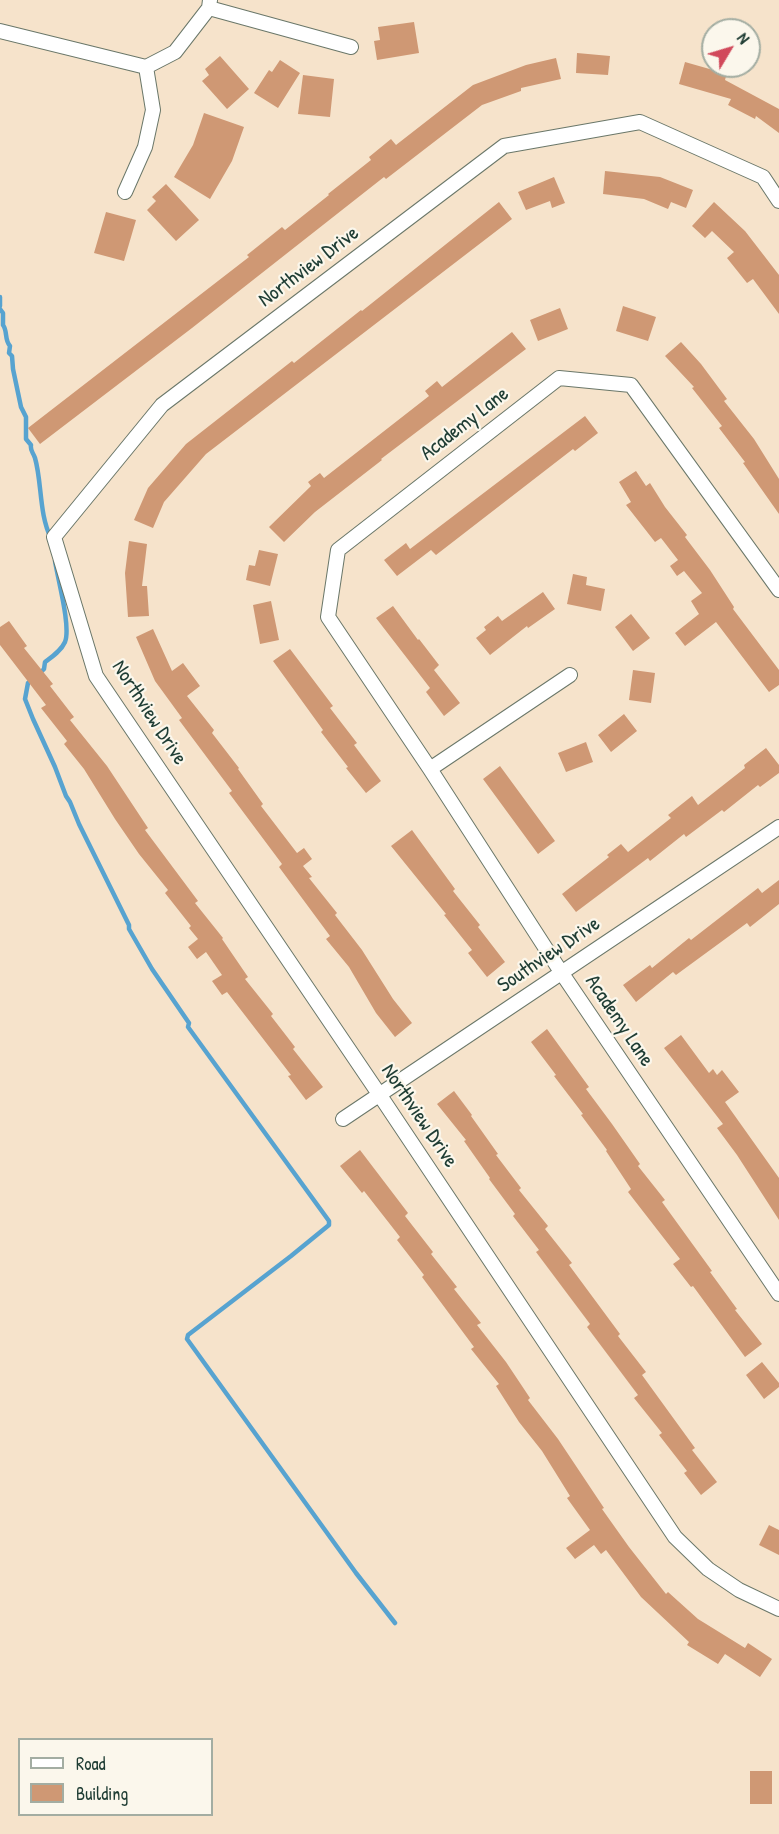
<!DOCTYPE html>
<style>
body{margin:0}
#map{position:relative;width:779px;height:1834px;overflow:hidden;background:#f6e3cb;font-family:"Patrick Hand",sans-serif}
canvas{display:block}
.legend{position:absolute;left:18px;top:1738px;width:195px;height:78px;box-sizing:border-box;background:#fbf7ec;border:2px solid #a3ada2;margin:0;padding:8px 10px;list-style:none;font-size:18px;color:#1f3d34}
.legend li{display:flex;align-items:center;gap:12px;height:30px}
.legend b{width:30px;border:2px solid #a3ada2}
.north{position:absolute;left:701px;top:18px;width:60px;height:60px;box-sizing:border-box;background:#fbf7ec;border:2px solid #a3ada2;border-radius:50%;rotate:52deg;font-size:16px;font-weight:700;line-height:24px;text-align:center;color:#1f3d34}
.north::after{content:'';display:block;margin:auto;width:21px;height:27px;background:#d1495b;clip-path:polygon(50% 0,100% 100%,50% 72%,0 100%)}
</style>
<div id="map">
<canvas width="779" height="1834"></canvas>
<ul class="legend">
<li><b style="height:8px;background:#fff"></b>Road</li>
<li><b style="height:16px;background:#cf9874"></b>Building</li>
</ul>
<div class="north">N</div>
</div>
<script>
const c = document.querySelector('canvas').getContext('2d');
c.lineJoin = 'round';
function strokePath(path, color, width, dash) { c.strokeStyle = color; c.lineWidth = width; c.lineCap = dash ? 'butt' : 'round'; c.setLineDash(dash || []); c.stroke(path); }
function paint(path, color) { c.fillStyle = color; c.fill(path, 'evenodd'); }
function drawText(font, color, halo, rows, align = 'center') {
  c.font = font + ' "Patrick Hand",sans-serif'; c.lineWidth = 4.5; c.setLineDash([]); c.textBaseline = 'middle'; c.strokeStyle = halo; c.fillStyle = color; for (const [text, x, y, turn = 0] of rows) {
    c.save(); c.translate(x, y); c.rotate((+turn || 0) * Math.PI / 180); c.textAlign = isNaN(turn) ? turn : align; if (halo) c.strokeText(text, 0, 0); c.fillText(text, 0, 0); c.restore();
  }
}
strokePath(new Path2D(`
 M0,297v9
 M0,309l3,4v12c5,7 1,14 7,21l-1,7 3,3 1,13 8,38 5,10v22l5,6c-1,6 2,7 4,13 7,24 4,57 16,80
 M40,673l4,-4 1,-7c7,-5 16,-11 20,-20 6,-15 -7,-62 -10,-81
 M33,679l-5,4 -3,16 8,20 22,48 11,29 4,6 9,22 50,101v4l23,40 37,54 -1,4 141,194v4l-38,31 -103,79 -1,4 169,234 39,50`), '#57a3d0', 4.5);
paint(new Path2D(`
 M414,22l5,31 -42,7 -3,-19 6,-1 -2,-13z
 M577,53l33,3 -2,19 -32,-2z
 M220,56l29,33 -22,20 -25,-28 7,-6 -4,-6z
 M556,58l5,21 -40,9v3l-39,14 -96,74 -2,-2 -192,151 -152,116 -12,-16 221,-171 -2,-2 35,-28 3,3 44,-35 -1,-1 43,-34 -2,-3 22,-18 5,6 77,-60 53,-20z
 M280,60l20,13 -22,35 -24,-15 15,-23 3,2z
 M685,62l28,8 1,-4h15l-4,14 54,29v24l-23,-17 -1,3 -27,-14 3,-6 -52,-15z
 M303,75l31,4 -4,38 -32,-3z
 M204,113l40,14 -12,34 -22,38 -36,-22 19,-32z
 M605,171l55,6 33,13 -7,18 -15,-6 -3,7 -24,-10 -41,-5z
 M554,177l11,26 -13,5 -2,-7 -24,9 -8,-18z
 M166,184l33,36 -23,21 -29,-31 9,-9 -4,-4z
 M499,202l13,17 -306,235 -42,48 -11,26 -19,-8 14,-32 38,-44 106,-83 2,2 67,-53 1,1z
 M714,202l31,29 34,44v39l-26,-35 -6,4 -20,-25 7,-6 -22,-21 -7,7 -13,-12z
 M106,212l30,8 -12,41 -30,-8z
 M623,306l33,11 -8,24 -32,-10z
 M560,308l8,21 -30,12 -8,-21z
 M512,332l14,17 -145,110 1,1 -67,52 -31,30 -15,-15 42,-41 -3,-4 12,-9 4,5 105,-82 -4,-5 12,-10 5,6z
 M681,342l20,22 26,35 -3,2 30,38 25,40v35l-36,-51 2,-1 -26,-34 3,-2 -30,-38 2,-1 -29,-31z
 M585,416l13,17 -23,18 -2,-2 -137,106 -5,-5 -34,26 -13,-16 22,-17 4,6z
 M636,471l10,15 4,-3 15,24 22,28 -2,2 25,33 24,37 -1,2 46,61v15l-10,7 -53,-70 -31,24 -10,-13 24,-19 -8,-13 11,-8 -18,-22 -7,5 -7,-10 8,-6 -17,-22 -6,4 -29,-37 5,-3 -12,-20z
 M129,541l18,3 -5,42h5l2,30 -21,1 -3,-44z
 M259,550l19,4 -8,32 -24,-6 3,-15 6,1z
 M573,574l14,3 -1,8 19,4 -4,22 -34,-7z
 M543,592l12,17 -27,19 -1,-2 -37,29 -14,-17 10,-8 -2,-3 14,-11 4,5z
 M271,601l8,39 -19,4 -7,-39z
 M393,606l25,34 1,-1 20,26 -5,5 26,33 -16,13 -18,-24 4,-4 -54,-70z
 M631,614l19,24 -17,13 -18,-24z
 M9,621l18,25 -3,2 29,36 -3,2 24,31 -4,3 37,46 41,62 -3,2 53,71 -3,2 28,35 -1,1 26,38 -3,2 28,35 -2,2 24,31 -2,2 30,38 -17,13 -18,-24 3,-1 -64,-83 -5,3 -10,-14 10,-6 -16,-23 -9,7 -9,-12 10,-8 -9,-11 2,-2 -26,-33 3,-3 -29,-36 -24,-35 -31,-50 -20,-25 3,-3 -26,-33 5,-3 -46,-60v-18z
 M153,629l19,42 11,-8 17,23 -13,10 27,34 -2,3 27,35 -1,1 25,35 -2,2 36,47 7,-5 8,11 -9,7 9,11 -3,1 28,35 -2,2 27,35 31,49 19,24 -17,14 -19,-24 -27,-46 -23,-28 4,-3 -51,-69 3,-3 -53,-71 3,-2 -53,-71 3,-2 -27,-37 -19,-44z
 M290,649l43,57 -3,2 27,35 -3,2 27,36 -15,12 -20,-25 2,-1 -27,-35 2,-2 -50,-69z
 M633,670l22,3 -4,30 -22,-3z
 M624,714l13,17 -26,21 -13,-17z
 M586,742l7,20 -27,10 -8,-19z
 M766,748l13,17v8l-19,14 -2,-2 -34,27 -2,-2 -36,27 -2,-3 -34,27 -2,-3 -72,54 -14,-18 47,-37 -2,-2 14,-11 7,8 43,-34 -3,-3 24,-19 6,9 47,-37 -1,-3z
 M500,766l55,75 -17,13 -55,-75z
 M412,830l43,59 -2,2 27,34 -2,2 27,35 -18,15 -19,-24 4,-3 -28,-35 2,-1 -55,-68z
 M779,880v24l-29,23 -3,-4 -71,52 -3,-3 -37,30 -13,-17 27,-20 2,3 37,-30 2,2 67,-52 4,5z
 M547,1029l42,58 -3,2 26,35 28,40 -2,2 27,34 -3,2 50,69 -2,1 27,37 -2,1 27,34 -17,13 -52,-71 -2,1 -18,-23 7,-5 -52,-67 3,-3 -25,-38 1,-1 -26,-35 2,-1 -29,-38 2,-1 -25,-33z
 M681,1035l28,38 4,-4 4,6 5,-5 17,22 -14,10 54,76v42l-42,-65 -20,-27 6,-4 -59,-76z
 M454,1091l18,24 -1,1 27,38 -2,1 25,33 -2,2 29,36 -3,3 27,34 -3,2 51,69 -2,2 28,36 -4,3 53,73 -3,2 25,32 -16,13 -17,-22 3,-2 -28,-36 3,-2 -28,-35 4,-3 -51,-68 3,-3 -54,-72 3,-2 -26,-34 2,-2 -26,-35 1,-1 -26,-37 2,-1 -29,-36z
 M360,1150l48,63 -3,3 28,36 -2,2 26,33 -3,2 27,34 -4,2 29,37 24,36 -2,2 30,39 46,69 -2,1 27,38 37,47 2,-2 30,27 47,29 3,-5 24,16 -12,18 -35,-23 -7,10 -31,-19 2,-3 -48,-45 -35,-47 -5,4 -7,-9 -19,14 -9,-11 24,-18 -23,-32 3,-2 -28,-45 -23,-29 -23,-36 3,-2 -28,-35 3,-2 -52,-70 2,-2 -27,-35 3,-3 -36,-46 -2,2 -22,-27z
 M762,1362l17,21v4l-15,12 -18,-24z
 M769,1525l10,5v25l-20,-10z
 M750,1771h22v33h-22z`), '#cf9874');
const street = new Path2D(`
 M209,8l142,39
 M0,31l146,36
 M125,192l20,-45 8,-37 -7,-43 29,-15 34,-44 1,-8
 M779,201l-16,-24 -123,-55 -136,24 -342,259 -108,132 42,139 283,418 296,443 33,32 31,21 40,19
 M779,590l-148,-205 -72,-7 -221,172 -10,67 102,152 131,203 218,322
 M430,769l140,-94
 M343,1119l436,-292`);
strokePath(street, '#6a7769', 16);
strokePath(street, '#fff', 14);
drawText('21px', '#1f3d34', '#fbf7ec', [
 ["Northview Drive",309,267,-37],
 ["Academy Lane",465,424,-38],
 ["Northview Drive",149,713,57],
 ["Southview Drive",549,955,-34],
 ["Academy Lane",619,1021,56],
 ["Northview Drive",419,1116,56]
]);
</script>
